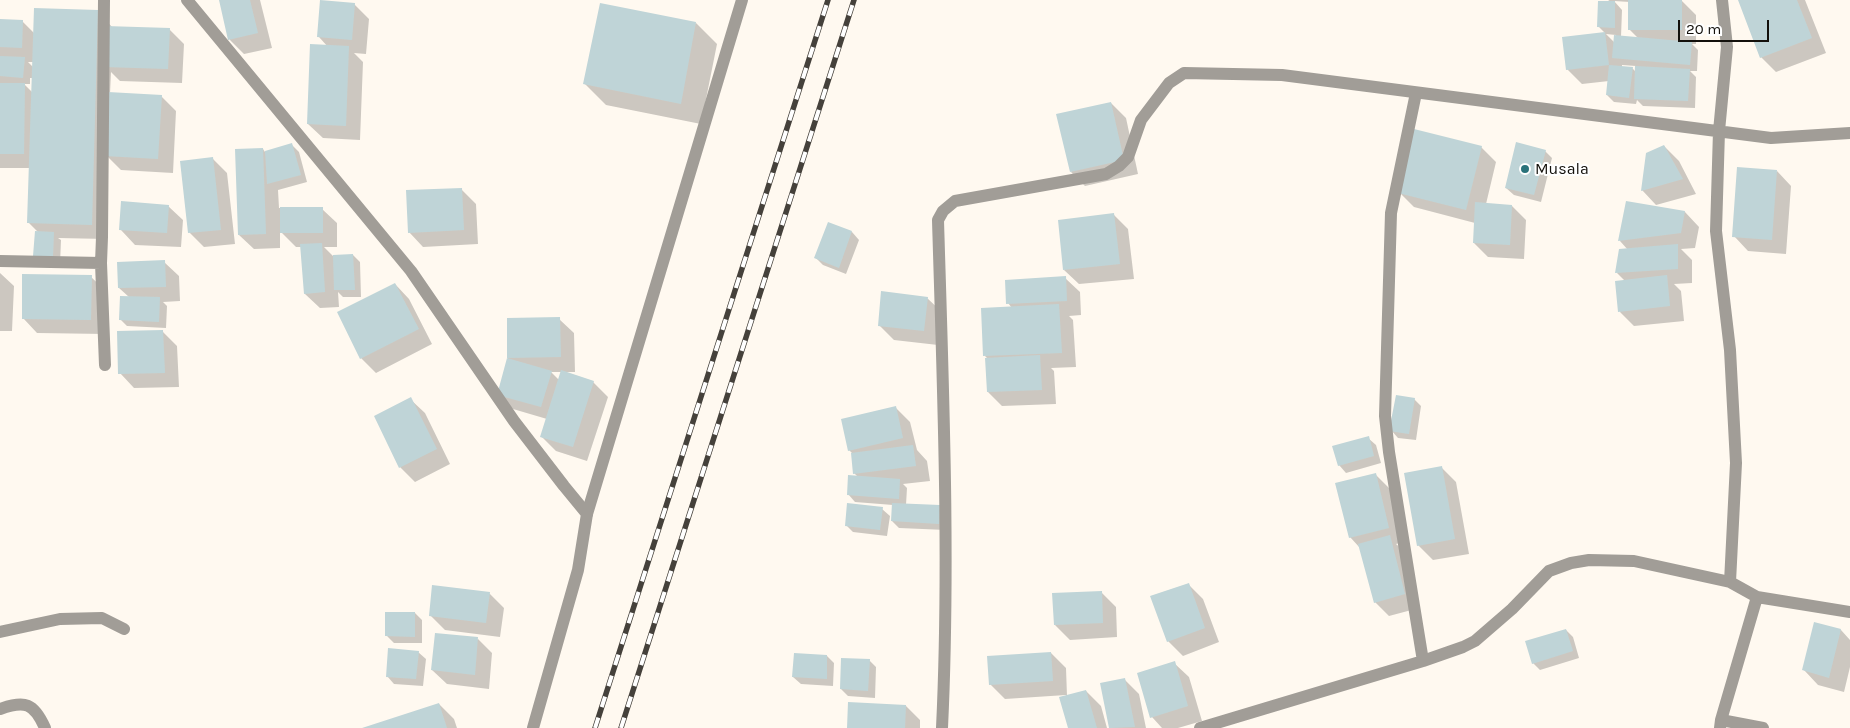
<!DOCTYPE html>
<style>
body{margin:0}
#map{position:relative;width:1850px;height:728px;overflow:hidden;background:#fff9f0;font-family:Karla,sans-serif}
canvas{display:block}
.scale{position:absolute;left:1678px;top:20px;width:91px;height:22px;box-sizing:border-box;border:2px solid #13100b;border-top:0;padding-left:6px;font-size:15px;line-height:18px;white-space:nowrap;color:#13100b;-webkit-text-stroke:4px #fff;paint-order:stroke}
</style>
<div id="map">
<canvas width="1850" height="728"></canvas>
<div class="scale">20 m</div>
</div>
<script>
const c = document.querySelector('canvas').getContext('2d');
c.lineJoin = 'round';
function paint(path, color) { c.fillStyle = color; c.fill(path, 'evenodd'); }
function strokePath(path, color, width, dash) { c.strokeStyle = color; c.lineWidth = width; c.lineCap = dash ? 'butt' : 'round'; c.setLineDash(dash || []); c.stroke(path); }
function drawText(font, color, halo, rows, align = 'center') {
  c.font = font + ' Karla,sans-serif'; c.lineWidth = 4; c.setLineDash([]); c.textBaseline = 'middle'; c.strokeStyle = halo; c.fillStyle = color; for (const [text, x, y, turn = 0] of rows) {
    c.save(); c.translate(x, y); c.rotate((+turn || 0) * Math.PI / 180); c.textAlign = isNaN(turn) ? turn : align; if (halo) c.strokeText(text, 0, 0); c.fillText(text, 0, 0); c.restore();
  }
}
paint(new Path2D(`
 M220,0h40l12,48 -28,6 -14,-14z
 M1608,0h73l15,15v29h-4l6,6 -1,21h-7l6,6 -1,31 -52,-2 -6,-6 -1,4 -22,-2 -7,-7 2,-14 -27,3 -15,-15 38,-36 -6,-6 12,-25zM1614,1l16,1 -1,27 9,9 -17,-1 1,-27zM1606,34l10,1 -1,8zM1622,65l14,1v6l-4,-4 -10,-1z
 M1739,0h66l21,53 -50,19 -15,-15z
 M354,4l15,15 -3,35 -12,-1 9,9 -3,78 -37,-2 -15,-14 20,-77 -9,-10z
 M98,11l14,16 57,2 15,15 -2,39 -62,-2 -9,-9 -1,22 51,2 15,15 -3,62 -52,-3 -13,-13 -2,82 -48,-1 3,2 -1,24 -18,-1 -4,-31 -10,-10 2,-54h-30v-148l22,1 12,12zM28,62h5v5zM30,78h3l-1,14 -8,-8h6z
 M696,23l21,21 -16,80 -95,-19 -21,-21z
 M1111,103l15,15 12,56 -53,12 -14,-14z
 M292,145l7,7 8,30 -29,8 1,18 43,1 15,14v24h-13l9,9 20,-1 7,7 1,35h-18l-5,-5 1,15 -19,1 -15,-14 -3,-47h-6l-16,-16v17l-26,1 -15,-14 24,-86 2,3z
 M1664,146l15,15 17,33 -40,11 -14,-15z
 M1481,147l15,15 -10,42 26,2 14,14 -2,39 -36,-2 -14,-14 1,-20 -61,-16 -15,-15z
 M1545,151l7,7 -11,44 -27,-7 -8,-7z
 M213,159l14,14 8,71 -31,3 -15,-15z
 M1777,171l14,15 -5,68 -38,-3 -14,-15z
 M461,189l15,15 2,40 -55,3 -14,-15z
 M1627,202l58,10 14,15 -4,21 -14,1 11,11v23l-18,1 7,7 3,30 -50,5 -14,-14 5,-31 -8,-8 11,-23 -8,-9z
 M168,206l15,14 -2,27 -46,-2 -14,-15z
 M1114,215l14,14 6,50 -55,5 -15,-14z
 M829,224l23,8 7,8 -13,34 -23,-9 -7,-7z
 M164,262l15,14 1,25 -17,1 4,4 -1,22 -39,-2 -7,-7 9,-22 -10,-9z
 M0,273l14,13 -2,45h-12z
 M91,277l15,14 -1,43 -68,-1 -14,-15z
 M1065,278l15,14 1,23 -12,1 4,4 3,47 -25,1 3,3 2,33 -54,2 -14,-14v-33l-3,-3 27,-48 -4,-5z
 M395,284l14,15 23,45 -56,29 -15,-15z
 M927,298l15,14 -4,33 -44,-5 -15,-15z
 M508,319h51l15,14 1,39h-11l29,10 15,15 -21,64 -31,-10 -15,-15 6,-17 -34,-10 -15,-15 10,-36zM551,372h11l-3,8z
 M163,332l14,14 2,41 -45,1 -14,-15z
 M410,399l15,14 25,51 -35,18 -15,-15z
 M1414,399l7,7 -5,34 -18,-2 -7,-8z
 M895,407l15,15 7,28 10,11 3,20 -27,3 4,4 -1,17 33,2 7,23 -47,-2 -7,-7 1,-16 -38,-3 -7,-8 10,-17 -4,-4 -2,-20 -3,-3z
 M1368,438l8,7 5,18 -35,10 -7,-8z
 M1441,467l15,15 13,72 -36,6 -15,-15z
 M1375,474l15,15 13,53 -7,2 8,7 15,57 -30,8 -14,-14 -15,-54 -10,-11z
 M882,509l8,7 -3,20 -34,-4 -7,-7z
 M1188,584l15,15 16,43 -36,14 -15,-15z
 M1101,592l15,15 1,30 -47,3 -15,-15z
 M489,593l15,15 -4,29 -55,-7 -15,-15z
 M415,613l7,7v23h-28l-7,-7z
 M1815,623l26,7 9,10v27l-6,25 -26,-7 -14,-15z
 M1566,630l7,7 6,21 -39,12 -7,-7z
 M478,639l14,14 -3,36 -42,-5 -15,-14z
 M418,652l8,7 -3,27 -29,-2 -7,-8z
 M1051,653l15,15 1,28 19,-5 15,15 6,22h-38l-3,-33 -61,4 -15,-15z
 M827,656l7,7 -1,23 -32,-2 -8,-7z
 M869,660l7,7 -1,31 -27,-2 -7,-7z
 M1174,663l15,14 13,44 -24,7h-16l-10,-11z
 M1124,679l15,15 7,34h-36l-9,-44z
 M439,704l15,15 3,9h-92z
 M906,706l14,14v8h-71z`), '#0003');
paint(new Path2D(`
 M219,0h31l8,33 -30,7z
 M320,0l35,3 -3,37 -35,-3z
 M1628,0h54v30h-54z
 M1738,0h59l15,38 -52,20z
 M1598,1h17v27l-18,-1z
 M600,3l96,19 -15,82 -98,-20z
 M34,8l64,2 -6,215 -65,-2z
 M0,19l23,1 -1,28 -22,-1z
 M105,26l65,2 -2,41 -64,-2z
 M1605,32l4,33 24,2 -4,31 -23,-3 3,-30 -43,5 -4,-33z
 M1614,35l78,7 -2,23 -78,-7z
 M310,44l39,2 -3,80 -39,-2z
 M0,56l25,1 -2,21 -23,-2z
 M1635,66l55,3 -2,32 -54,-2z
 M0,83h25l-1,71h-24z
 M108,92l54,3 -4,64 -53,-3z
 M1111,102l13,58 -54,12 -14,-58z
 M1414,129l68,17 -16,64 -68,-17z
 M1516,142l30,8 -12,45 -29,-7z
 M292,143l9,32 -34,9 -2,-33z
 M1664,145l19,34 -42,12 5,-38z
 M263,148l3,86 -28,1 -3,-86z
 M213,157l8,73 -33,3 -8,-72z
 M1737,167l40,3 -5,70 -40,-3z
 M462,188l2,42 -56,3 -2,-43z
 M121,201l48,4 -2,28 -48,-3z
 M1626,201l59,10 -4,22 -63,8z
 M1475,202l37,3 -2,40 -37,-2z
 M280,207h43v26h-43z
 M1114,213l6,51 -57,6 -5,-50z
 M828,222l24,9 -13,37 -25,-10z
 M35,231l19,1 -1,25 -20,-1z
 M322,243l3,49 -21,2 -4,-50z
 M1678,244v25l-63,4 4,-24z
 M353,254l2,36h-21l-1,-35z
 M165,260l1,27 -48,1 -1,-26z
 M22,274l70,1 -1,45 -69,-1z
 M1667,275l3,31 -52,6 -3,-31z
 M1066,276l1,25 -61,3 -1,-24z
 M395,283l24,46 -59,30 -23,-47z
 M881,291l47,6 -4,34 -46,-5z
 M120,296l40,1 -1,25 -40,-2z
 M1059,304l3,49 -79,3 -2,-48z
 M560,317l1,40 -54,1v-40z
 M163,330l2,43 -47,1 -1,-43z
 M1040,355l2,35 -55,2 -2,-34z
 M507,358l45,13 -11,36 -44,-12z
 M561,370l33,11 -21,66 -33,-10z
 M1396,395l19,3 -6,36 -20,-3z
 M411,397l26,52 -38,19 -25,-52z
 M896,406l7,32 -55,13 -7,-32z
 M1369,436l5,20 -36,10 -6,-20z
 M913,445l3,21 -63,8 -2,-21z
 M1442,466l13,73 -38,7 -13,-73z
 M1376,473l13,55 -40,10 -14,-55z
 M848,475l52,4 -1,20 -52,-4z
 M847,503l36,4 -3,23 -35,-4z
 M892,503l48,2 -1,19 -48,-3z
 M1390,535l15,59 -31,9 -16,-59z
 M1189,583l16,45 -38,14 -17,-46z
 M432,585l58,7 -4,31 -57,-7z
 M1102,591l1,32 -49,2 -2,-32z
 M385,612h30v25l-30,-1z
 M1814,622l27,7 -12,49 -27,-8z
 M1566,629l7,22 -41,13 -7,-23z
 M435,633l43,4 -3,38 -44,-5z
 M388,648l31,3 -3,28 -30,-2z
 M1051,652l2,29 -64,4 -2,-29z
 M794,653l33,2v24l-35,-2z
 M841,658l29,1 -2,32 -28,-2z
 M1175,661l13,45 -38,12 -13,-45z
 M1125,678l10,49 -26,1 -9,-45z
 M1086,690l11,38h-29l-9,-31z
 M848,702l58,3 -1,23h-58z
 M439,703l8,25h-85z`), '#bfd4d7');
strokePath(new Path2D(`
 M1722,0l5,47 -8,84 -3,100 14,119 6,113 -6,119
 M1416,93l-25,120 -6,203 4,36 34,209
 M0,261l101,2 1,-26 2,-237
 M101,263l4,102
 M587,514l155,-514
 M0,632l60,-13 42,-1 22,11
 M0,709c25,-9 34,-6 45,19
 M1721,720l42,8
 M942,728c8,-169 1,-339 -4,-508l5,-9 12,-10 151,-27 13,-8 9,-9 13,-37 28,-37 15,-10 98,2 489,63 79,-5
 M1200,728l223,-67 40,-14 12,-6 37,-32 37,-38 22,-8 18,-3 45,1 96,21 27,15 93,15
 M1720,728l1,-8 36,-123`), '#a19d97', 12);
strokePath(new Path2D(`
 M187,0l224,271 103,150 50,65 23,28 -9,56 -45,158`), '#a19d97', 12);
const rail = new Path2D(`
 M595,728l233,-728
 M621,728l233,-728`);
strokePath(rail, '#45413b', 5.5);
strokePath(rail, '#fff', 4, [11]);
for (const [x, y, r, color] of [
 [1525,169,5,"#29727a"]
]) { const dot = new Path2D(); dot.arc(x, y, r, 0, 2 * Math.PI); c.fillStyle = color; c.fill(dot); strokePath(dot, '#fff', 2); }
drawText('16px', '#13100b', '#fff', [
 ["Musala",1535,169]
], 'left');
</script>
